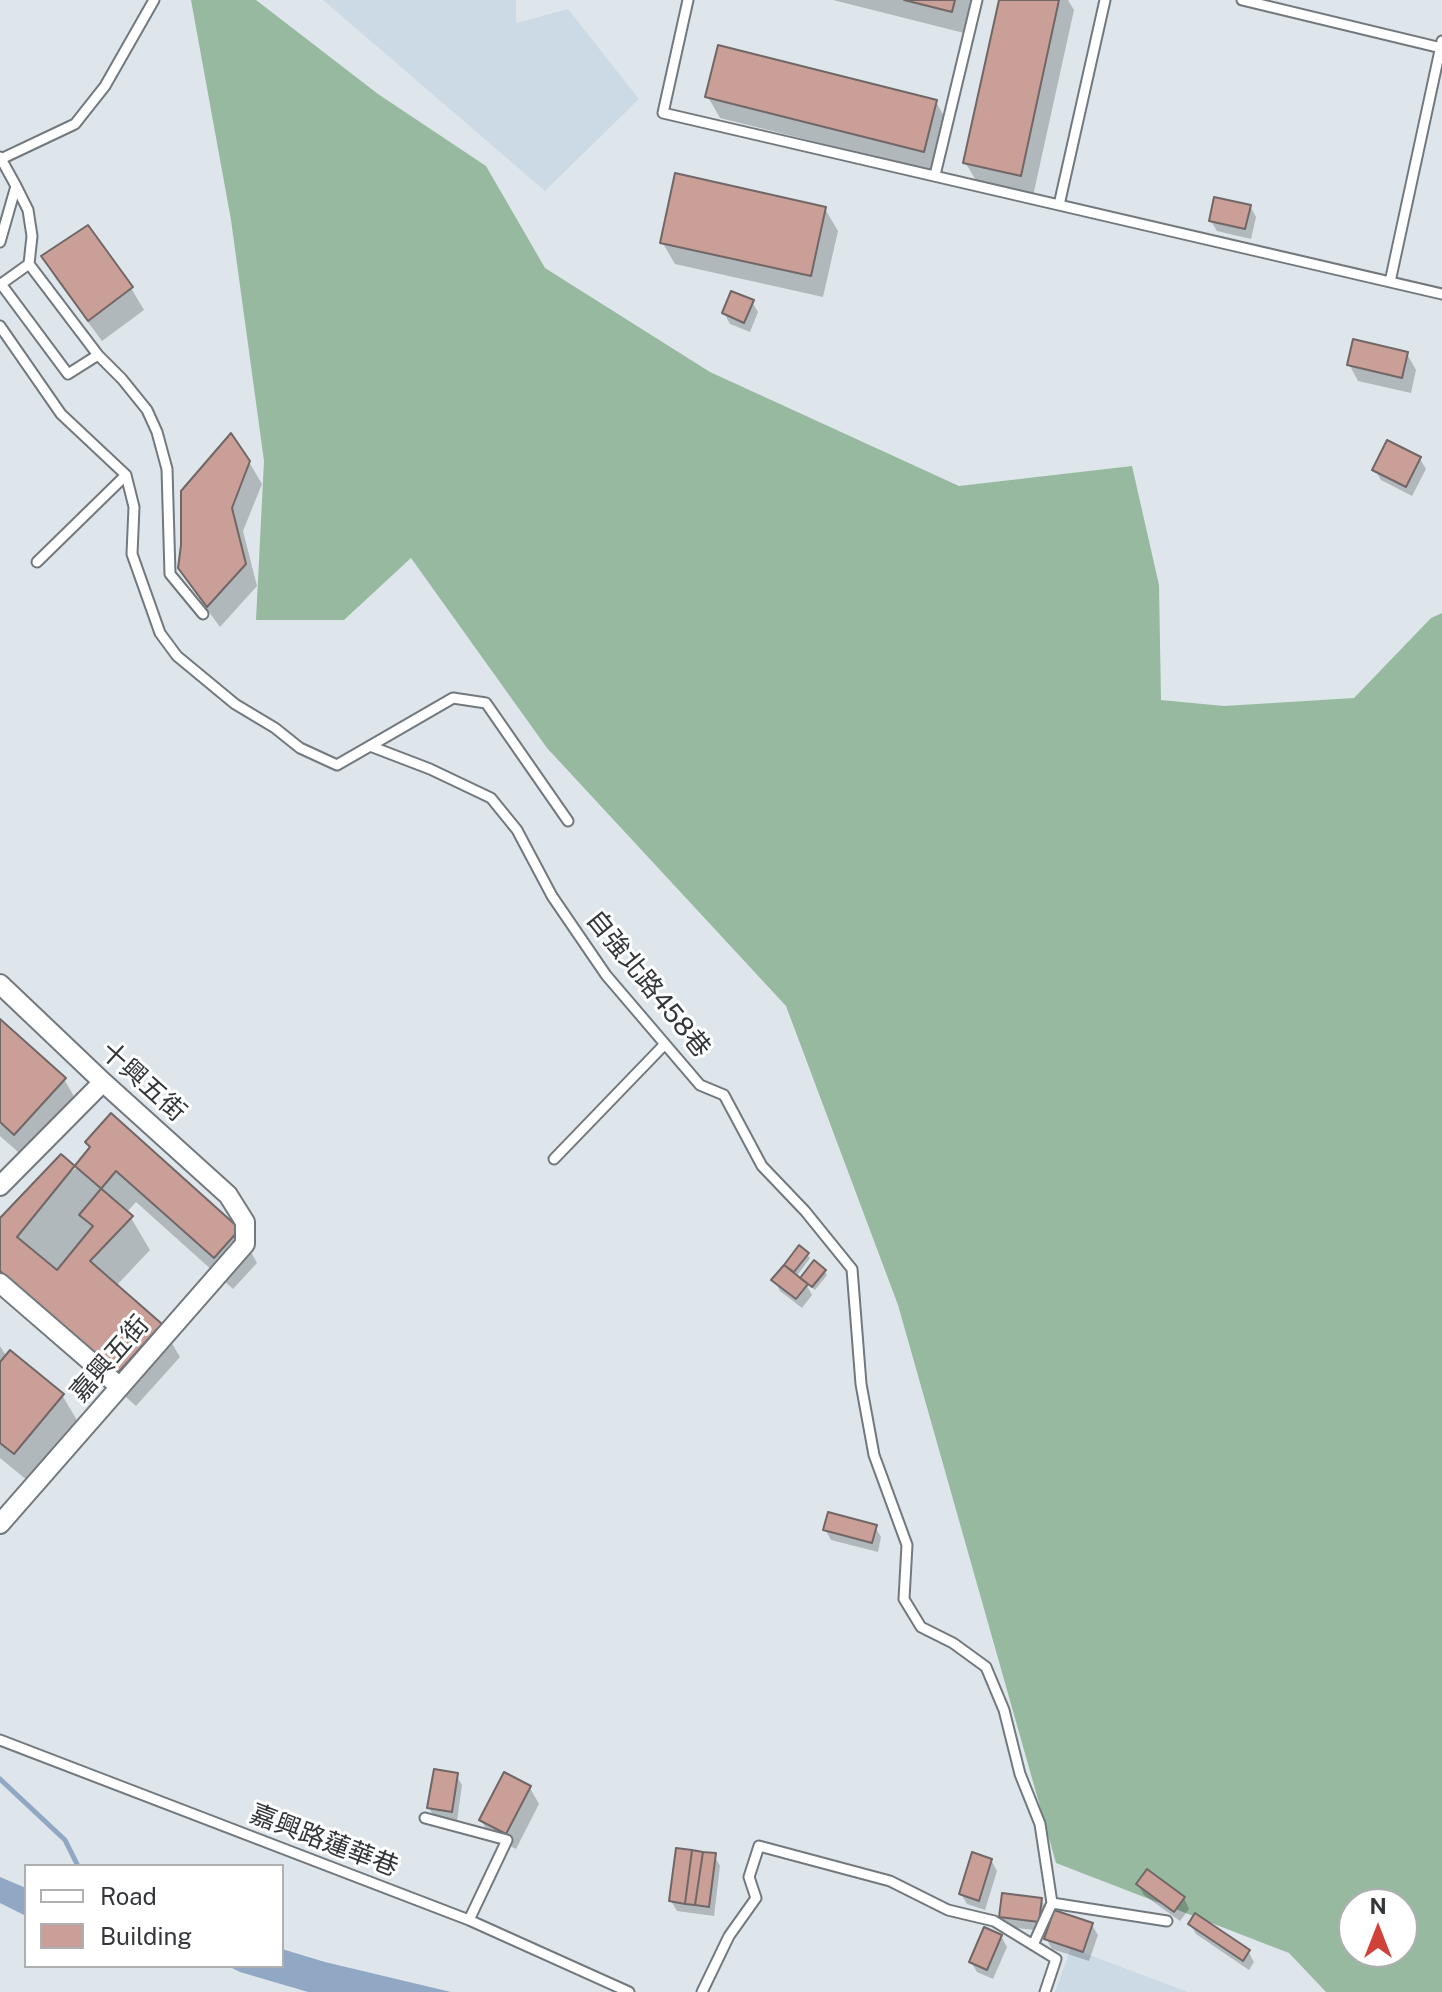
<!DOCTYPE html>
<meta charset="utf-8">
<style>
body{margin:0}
#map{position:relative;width:1442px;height:1992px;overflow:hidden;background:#dee6ec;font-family:"Public Sans",sans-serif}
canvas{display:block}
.legend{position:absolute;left:24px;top:1864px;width:260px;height:104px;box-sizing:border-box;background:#fff;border:2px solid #aeafb0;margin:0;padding:10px 14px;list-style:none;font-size:24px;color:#34373a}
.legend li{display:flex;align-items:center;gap:16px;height:40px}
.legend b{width:40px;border:2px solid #aeafb0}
.north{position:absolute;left:1338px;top:1888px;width:80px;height:80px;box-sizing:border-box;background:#fff;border:2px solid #aeafb0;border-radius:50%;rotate:0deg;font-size:22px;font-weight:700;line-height:32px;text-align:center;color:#34373a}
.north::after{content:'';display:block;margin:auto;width:28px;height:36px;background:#d04239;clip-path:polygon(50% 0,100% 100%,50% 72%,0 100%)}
</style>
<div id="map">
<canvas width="1442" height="1992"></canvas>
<ul class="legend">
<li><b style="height:10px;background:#fff"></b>Road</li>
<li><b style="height:22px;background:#c99f98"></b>Building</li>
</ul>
<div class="north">N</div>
</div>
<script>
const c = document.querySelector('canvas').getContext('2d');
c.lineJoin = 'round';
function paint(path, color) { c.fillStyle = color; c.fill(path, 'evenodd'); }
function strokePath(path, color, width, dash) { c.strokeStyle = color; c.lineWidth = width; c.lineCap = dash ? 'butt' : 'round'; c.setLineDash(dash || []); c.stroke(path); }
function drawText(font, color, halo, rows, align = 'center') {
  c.font = font + ' "Public Sans","Noto Sans TC",sans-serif'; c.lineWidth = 6; c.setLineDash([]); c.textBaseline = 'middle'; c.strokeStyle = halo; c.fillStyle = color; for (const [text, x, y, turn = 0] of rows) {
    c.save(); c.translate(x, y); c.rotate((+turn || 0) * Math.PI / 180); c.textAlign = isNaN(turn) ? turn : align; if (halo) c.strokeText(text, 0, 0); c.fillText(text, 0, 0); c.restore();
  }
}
paint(new Path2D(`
 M323,0h193v23l52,-14 71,90 -94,92z
 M1071,1948l117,44h-133z`), '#ccdae6');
paint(new Path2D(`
 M191,0h65l122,94 108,72 59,102 165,104 249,114 173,-20 27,119 2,115 63,6 130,-8 77,-80 11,-5v1379h-116l-37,-39 -233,-90 -158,-558 -112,-299 -239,-258 -136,-190 -67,62h-88l8,-159 -33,-241zM1354,1904h48v48h-48z`), '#97b9a0');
paint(new Path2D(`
 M0,1877l26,11v28l-26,-13z
 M282,1949l43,13 126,30h-143l-68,-20 -12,-6h54z`), '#91a8c5');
paint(new Path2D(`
 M833,0h139l-8,33z
 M1001,0h67l6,10 -41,186 -55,-12 -13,-22z
 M708,97l228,5 12,21 -12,49 -216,-54z
 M1250,206l6,11 -5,22 -34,-8 -6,-10z
 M825,209l13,22 -15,66 -148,-33 -13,-22z
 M44,257l87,31 13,22 -42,31 -46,-62z
 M752,302l6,10 -8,20 -20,-8 -6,-11z
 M1407,354l9,16 -5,23 -53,-12 -9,-17z
 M1420,459l6,10 -14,27 -31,-16 -6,-10z
 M249,462l13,22 -19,47 14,55 -37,41 -27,-37 -13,-23z
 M0,1021l64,58 19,33 -49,54 -34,-30z
 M87,1143l152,87 18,33 -24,26 -97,-87 -10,11 5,5 19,32 -34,36 45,39 19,32 -44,49 -136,-121v-65l75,-51 16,-19z
 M799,1248l11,10 -14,19 5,4 23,-10 3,4 -12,15 -10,-8 7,13 -10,13 -22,-17 -6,-11z
 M0,1346l7,11 55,38 19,32 -48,58 -33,-27z
 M875,1527l6,10 -3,15 -47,-12 -6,-11z
 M456,1775l6,10 -5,36 -22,-3 -6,-10z
 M530,1788l9,16 -23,45 -26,-13 -9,-16z
 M714,1855l6,11 -6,50 -37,-5 -6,-10z
 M991,1860l6,11 -12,39 -18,-6 -6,-10z
 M1138,1885l46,13 5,11 -9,12 -36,-26z
 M1041,1900l6,10 -3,21 -37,-4 -6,-10z
 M1190,1924l58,27 6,11 -5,8 -53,-36z
 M1092,1925l6,10 -9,26 -37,-12 -6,-11z
 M1001,1936l6,11 -14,32 -16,-7 -6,-10z`), '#0003');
strokePath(new Path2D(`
 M0,1779l65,61 13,26`), '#91a8c5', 5);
const building = new Path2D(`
 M904,0h51l-3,12z
 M999,0h60l-38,176 -58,-13z
 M718,45l219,55 -13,52 -219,-55z
 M675,173l151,34 -15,69 -151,-33z
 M1214,197l37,8 -6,24 -36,-8z
 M88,225l45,62 -45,34 -47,-65z
 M731,291l23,9 -10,23 -22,-10z
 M1353,339l55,13 -6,26 -55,-13z
 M231,433l19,28 -18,47 14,56 -39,43 -29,-39 3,-23v-54z
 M1387,440l34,17 -15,30 -34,-17z
 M0,1019l66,59 -52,57 -14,-13z
 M111,1113l129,116 -26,29 -98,-87 -37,44 14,11 -36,44 -40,-33 73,-90 -5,-5z
 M61,1154l72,62 -43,45 72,63 -46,51 -116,-104v-53z
 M799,1245l10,8 -15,19 -10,-7z
 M814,1260l12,10 -14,17 -12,-9z
 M784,1265l24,19 -12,15 -25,-19z
 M10,1350l54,44 -50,60 -14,-11v-81z
 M828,1512l49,13 -5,18 -49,-13z
 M434,1769l24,4 -6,39 -25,-4z
 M504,1772l27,14 -25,48 -27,-14z
 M676,1848l16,2 -7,54 -16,-3z
 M692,1850l11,2 -8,53 -10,-1z
 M703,1852l13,1 -7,54 -14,-2z
 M972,1852l20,7 -13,42 -20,-7z
 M1147,1869l38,28 -11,15 -38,-28z
 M1002,1893l40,5 -3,24 -40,-5z
 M1054,1910l39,13 -10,29 -39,-13z
 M1195,1913l55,37 -7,11 -55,-37z
 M984,1927l18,8 -15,35 -18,-8z`);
paint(building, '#c99f98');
strokePath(building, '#706766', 2);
const service = new Path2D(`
 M688,0l-25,113 779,181
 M1242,0l199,48
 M0,157l16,29 -16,56
 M1,159l74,-35 30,-38 49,-86
 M935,175l42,-175
 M16,186l12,24 4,26 -3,28 69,91 24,24 25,31 10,22 10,37 3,105 33,40
 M1059,205l46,-205
 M29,264l-28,20 67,90 30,-19
 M1390,282l52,-241
 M0,326l61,88 65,61 8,32 -2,47 28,79 17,23 58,48 40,24 25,20 37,17 33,-19 60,23 61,29 26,32 35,66 54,79 94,110 24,10 38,71 43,45 47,58 9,115 13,71 33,90 -3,54 17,28 32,16 33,24 18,43 16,64 20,50 12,79 -19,42
 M37,562l89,-87
 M370,746l83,-48 33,5 82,118
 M554,1159l111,-115
 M0,1740l469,180 160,72
 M425,1818l82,22 -38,80
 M1052,1903l115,18
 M702,1992l27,-56 27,-38 -7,-21 10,-31 131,35 58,29 46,11 62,38 -11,33`);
const minor = new Path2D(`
 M0,984l103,98 125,113 17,27v22l-245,280
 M0,1186l103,-104
 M0,1283l120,104`);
strokePath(service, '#72797e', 13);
strokePath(minor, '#72797e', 22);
strokePath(service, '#fff', 9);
strokePath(minor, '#fff', 18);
drawText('26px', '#34373a', '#fff', [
 ["自強北路458巷",648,984,51],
 ["十興五街",143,1082,42],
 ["嘉興五街",110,1359,-49],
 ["嘉興路蓮華巷",324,1841,21]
]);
</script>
